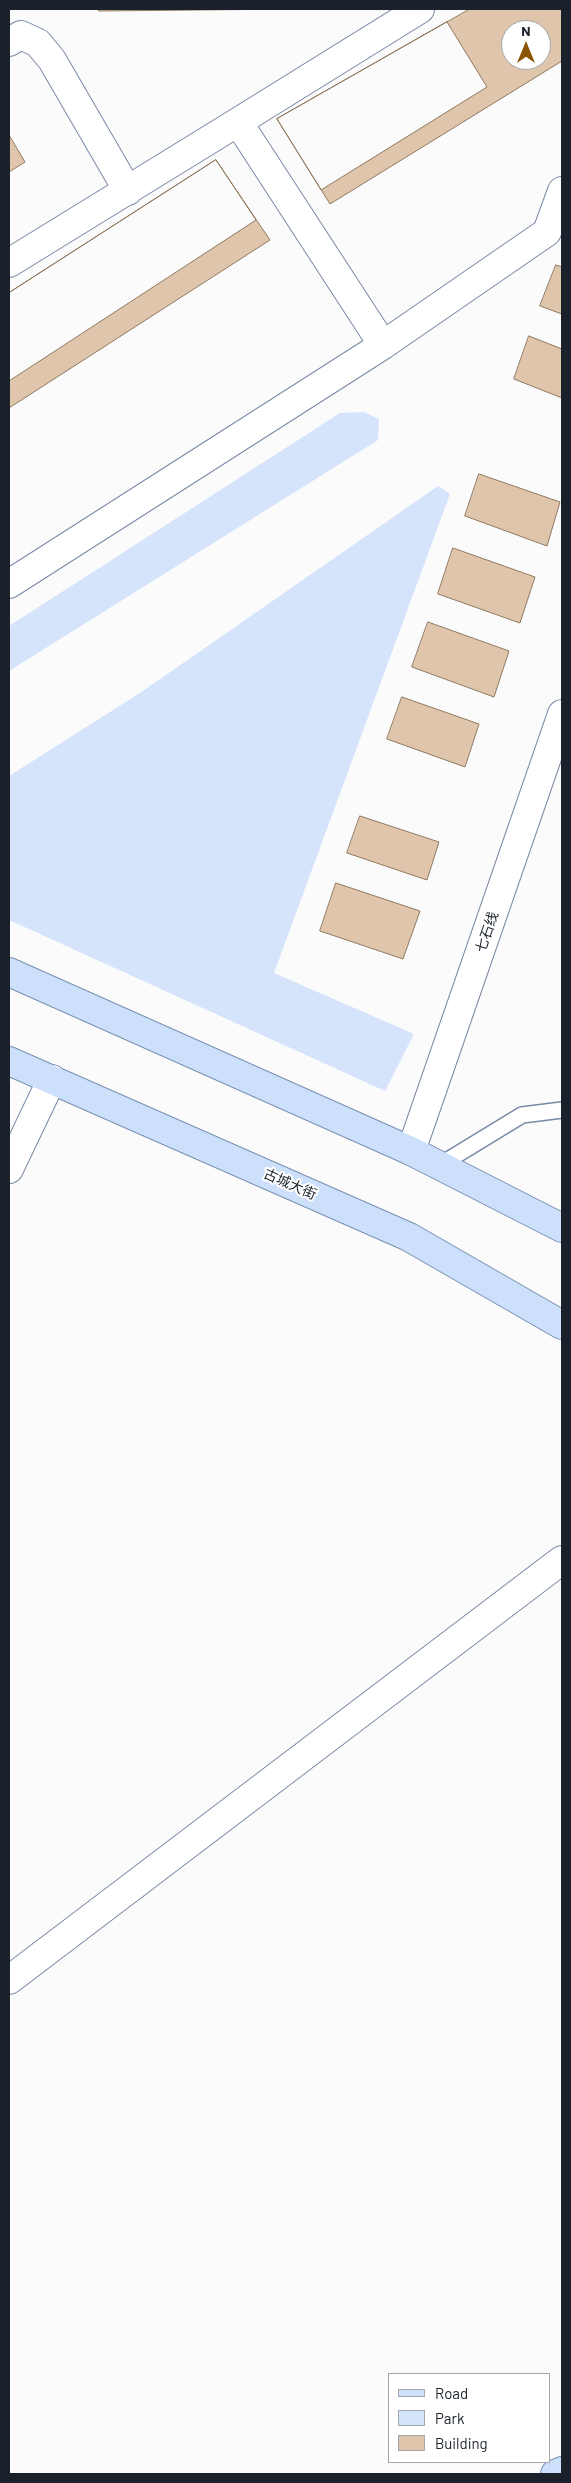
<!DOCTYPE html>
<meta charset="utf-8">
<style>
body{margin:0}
#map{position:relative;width:571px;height:2483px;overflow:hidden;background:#fbfbfb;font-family:Barlow,sans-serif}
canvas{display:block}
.frame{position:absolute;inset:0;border:10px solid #1a212b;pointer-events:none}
.legend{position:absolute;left:388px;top:2373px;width:162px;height:90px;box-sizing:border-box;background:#fff;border:1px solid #a3a6aa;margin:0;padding:6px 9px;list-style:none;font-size:15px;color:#1a212b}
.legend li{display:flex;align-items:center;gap:10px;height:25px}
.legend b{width:25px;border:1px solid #a3a6aa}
.north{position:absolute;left:501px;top:20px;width:50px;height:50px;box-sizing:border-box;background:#fff;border:1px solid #a3a6aa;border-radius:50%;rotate:0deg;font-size:14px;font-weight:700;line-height:20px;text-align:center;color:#1a212b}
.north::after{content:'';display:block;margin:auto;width:18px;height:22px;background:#895500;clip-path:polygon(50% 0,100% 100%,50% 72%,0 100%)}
</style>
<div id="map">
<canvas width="571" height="2483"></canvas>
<div class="frame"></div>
<ul class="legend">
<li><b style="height:6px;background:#cde0fb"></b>Road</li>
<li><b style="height:14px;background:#d5e4fb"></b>Park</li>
<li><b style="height:14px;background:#dec5ab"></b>Building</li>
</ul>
<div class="north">N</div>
</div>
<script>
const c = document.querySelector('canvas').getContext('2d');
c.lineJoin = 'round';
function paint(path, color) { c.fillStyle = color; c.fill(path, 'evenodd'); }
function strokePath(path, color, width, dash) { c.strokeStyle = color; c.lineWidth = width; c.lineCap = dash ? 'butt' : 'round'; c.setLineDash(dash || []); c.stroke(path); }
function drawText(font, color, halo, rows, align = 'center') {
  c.font = font + ' Barlow,"Noto Sans SC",sans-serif'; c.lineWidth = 4; c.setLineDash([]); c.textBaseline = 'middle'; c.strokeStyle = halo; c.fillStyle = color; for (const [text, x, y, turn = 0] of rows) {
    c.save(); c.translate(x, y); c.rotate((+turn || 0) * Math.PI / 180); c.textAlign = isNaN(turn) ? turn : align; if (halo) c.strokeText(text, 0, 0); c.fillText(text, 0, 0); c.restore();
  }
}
paint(new Path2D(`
 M364,412l15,7 -1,21 -369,231v-45l331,-213z
 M438,486l12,8 -176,479 140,61 -29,57 -376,-171v-144l131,-83z`), '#d5e4fb');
const building = new Path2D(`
 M99,9h198l-198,2z
 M470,9h92v52l-232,143 -53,-85zM511,30h30v30h-30z
 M447,22l40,65 -166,103 -44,-71z
 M9,135l16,27 -16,10z
 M216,160l54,80 -261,168v-115z
 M216,160l40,60 -247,161v-88z
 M556,265l6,2v47l-22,-8z
 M529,336l33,13v49l-48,-19z
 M479,474l81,28 -13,44 -82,-30z
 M453,548l82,29 -15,46 -82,-29z
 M428,622l81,29 -15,46 -82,-30z
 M402,697l77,27 -14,43 -78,-28z
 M360,816l79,26 -12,38 -80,-27z
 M336,883l84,28 -17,48 -83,-28z`);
paint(building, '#dec5ab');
strokePath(building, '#8f7960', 1);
const service = new Path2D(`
 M440,1165l82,-50 40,-5`);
const minor = new Path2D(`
 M9,42l12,-7 17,8 14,17 76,131
 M9,263l229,-141
 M383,345l-145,-223 182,-113
 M9,584l374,-239 164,-113 15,-41
 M9,1169l43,-90
 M9,1980l553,-420`);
const tertiary = new Path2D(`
 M411,1151l151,-437`);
const primary = new Path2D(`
 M9,972l402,179 151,77
 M9,1061l400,176 153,88
 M555,2474l7,-3`);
strokePath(service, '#7889a4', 18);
strokePath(minor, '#7889a4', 30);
strokePath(tertiary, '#7889a4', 30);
strokePath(primary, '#7990b1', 30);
strokePath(service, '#fff', 15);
strokePath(minor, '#fff', 28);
strokePath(tertiary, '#fff', 28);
strokePath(primary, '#cde0fb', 28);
drawText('14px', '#1a212b', '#fff', [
 ["七石线",487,932,-71],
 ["古城大街",290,1184,24]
]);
</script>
